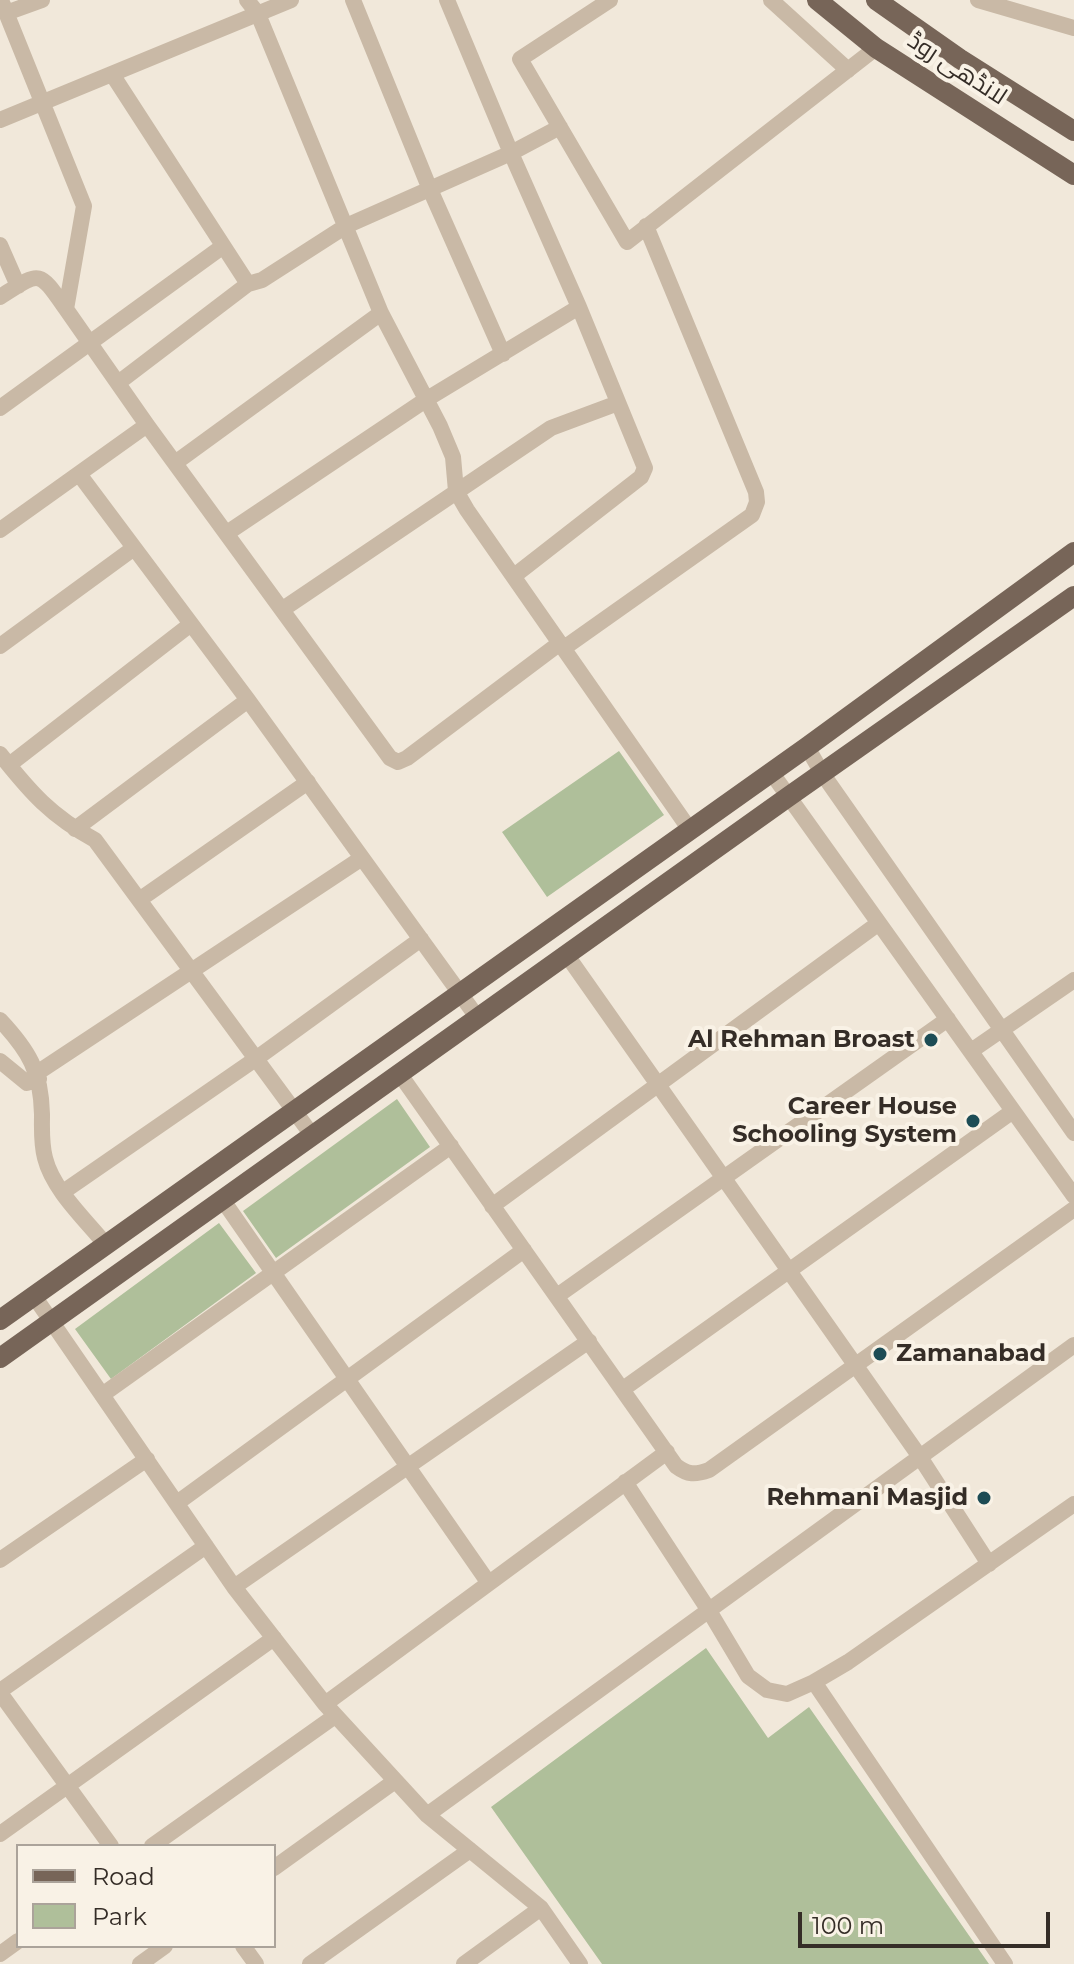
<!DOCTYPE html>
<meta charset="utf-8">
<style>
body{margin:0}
#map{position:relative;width:1074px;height:1964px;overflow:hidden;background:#f1e8da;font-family:Montserrat,sans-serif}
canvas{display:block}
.legend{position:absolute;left:16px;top:1844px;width:260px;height:104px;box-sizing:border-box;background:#f9f2e6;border:2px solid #aba39a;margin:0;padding:10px 14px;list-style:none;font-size:24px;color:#352d27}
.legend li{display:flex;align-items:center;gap:16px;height:40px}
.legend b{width:40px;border:2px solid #aba39a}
.scale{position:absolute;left:798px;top:1912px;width:252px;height:36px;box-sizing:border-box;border:4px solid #352d27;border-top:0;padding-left:10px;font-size:24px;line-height:28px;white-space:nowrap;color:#352d27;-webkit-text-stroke:6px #f9f2e6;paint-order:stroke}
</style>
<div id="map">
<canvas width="1074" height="1964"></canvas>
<ul class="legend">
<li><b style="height:10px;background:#776558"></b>Road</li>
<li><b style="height:22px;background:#afbf9a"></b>Park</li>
</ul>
<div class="scale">100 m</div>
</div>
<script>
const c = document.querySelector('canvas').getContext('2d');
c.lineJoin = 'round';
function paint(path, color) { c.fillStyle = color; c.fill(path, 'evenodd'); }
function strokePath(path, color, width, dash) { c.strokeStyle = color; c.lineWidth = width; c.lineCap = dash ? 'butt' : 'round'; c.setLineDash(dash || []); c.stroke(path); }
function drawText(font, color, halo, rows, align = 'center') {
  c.font = font + ' Montserrat,Cairo,sans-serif'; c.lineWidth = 8; c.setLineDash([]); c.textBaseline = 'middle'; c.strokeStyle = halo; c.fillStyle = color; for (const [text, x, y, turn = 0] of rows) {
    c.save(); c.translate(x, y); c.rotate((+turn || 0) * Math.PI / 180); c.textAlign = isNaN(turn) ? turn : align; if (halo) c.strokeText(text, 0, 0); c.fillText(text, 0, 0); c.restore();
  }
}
paint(new Path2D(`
 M619,751l45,64 -117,82 -45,-65z
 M397,1099l33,48 -154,111 -33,-47z
 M219,1223l37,50 -145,106 -36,-50z
 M706,1648l62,90 41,-31 180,257h-387l-111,-157z`), '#afbf9a');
strokePath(new Path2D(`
 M1,0l83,206 -18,103 81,116 243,333 8,4 9,-4 153,-115
 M247,0l11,14 123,299 59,113 13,31 3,34 11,19 223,320
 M353,0l76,187 74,167
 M447,0l64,153 68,154 66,161 -4,9 -127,99
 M610,0l-90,59 107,183 249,-194
 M771,0l77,70
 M978,0l96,28
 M6,13l36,-13
 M112,74l136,210 14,-4 84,-54 165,-73 49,-26
 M0,120l291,-120
 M0,245l18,41
 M0,297c41,-26 38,-28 66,12
 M118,383l130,-99
 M0,408l222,-161
 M175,463l206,-150
 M79,474l169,226 229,317
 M0,530l147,-105
 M227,533l200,-134 152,-92
 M283,609l268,-181 67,-25
 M0,646l134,-98
 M564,648l188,-133 5,-13 -1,-10 -110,-266
 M807,747l15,26 252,360
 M0,754c30,38 51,62 95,86l217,295
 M9,765l182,-141
 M771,772l303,424
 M75,829l173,-129
 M139,900l169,-118
 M566,954l354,503 69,107
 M0,1020c29,31 41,51 42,94 0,15 -1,29 3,44 8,32 40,61 61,87
 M971,1051l103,-71
 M0,1061l27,22 12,-4
 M37,1073l325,-215
 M399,1073l277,393c12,9 19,9 33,4l365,-261
 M63,1192l194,-134 164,-119
 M222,1199l266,383
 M492,1206l387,-283
 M34,1296l200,291 91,117 102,111 114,93 39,56
 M557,1296l391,-277
 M623,1389l390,-278
 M102,1395l349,-249
 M625,1482l83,127 40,67 19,14 20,4 27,-12 191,282
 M177,1503l347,-253
 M0,1560l147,-101
 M234,1587l355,-246
 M814,1682l34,-20 226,-158
 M0,1691l206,-145
 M0,1693l111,153
 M325,1704l342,-252
 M427,1815l647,-470
 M0,1834l274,-196
 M152,1846l183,-130
 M274,1868l121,-87
 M243,1946l13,18
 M0,1954l18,-13
 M140,1964l25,-18
 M310,1964l160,-114
 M464,1964l77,-56`), '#c9b9a6', 16);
strokePath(new Path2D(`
 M817,0l59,48 198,127
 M876,0l84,59 114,72
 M0,1320l807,-573 267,-195
 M0,1358l788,-561 286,-201`), '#776558', 20);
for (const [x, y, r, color] of [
 [931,1040,8,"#1d4c55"],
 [973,1121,8,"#1d4c55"],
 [880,1354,8,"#1d4c55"],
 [984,1498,8,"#1d4c55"]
]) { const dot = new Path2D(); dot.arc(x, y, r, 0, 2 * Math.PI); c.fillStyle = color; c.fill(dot); strokePath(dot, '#f9f2e6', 3); }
drawText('24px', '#352d27', '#f9f2e6', [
 ["لانڈھی روڈ",957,69,33]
]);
drawText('bold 24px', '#352d27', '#f9f2e6', [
 ["Al Rehman Broast",915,1040],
 ["Career House",957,1107],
 ["Schooling System",957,1135],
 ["Zamanabad",896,1354,"left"],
 ["Rehmani Masjid",968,1498]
], 'right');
</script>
